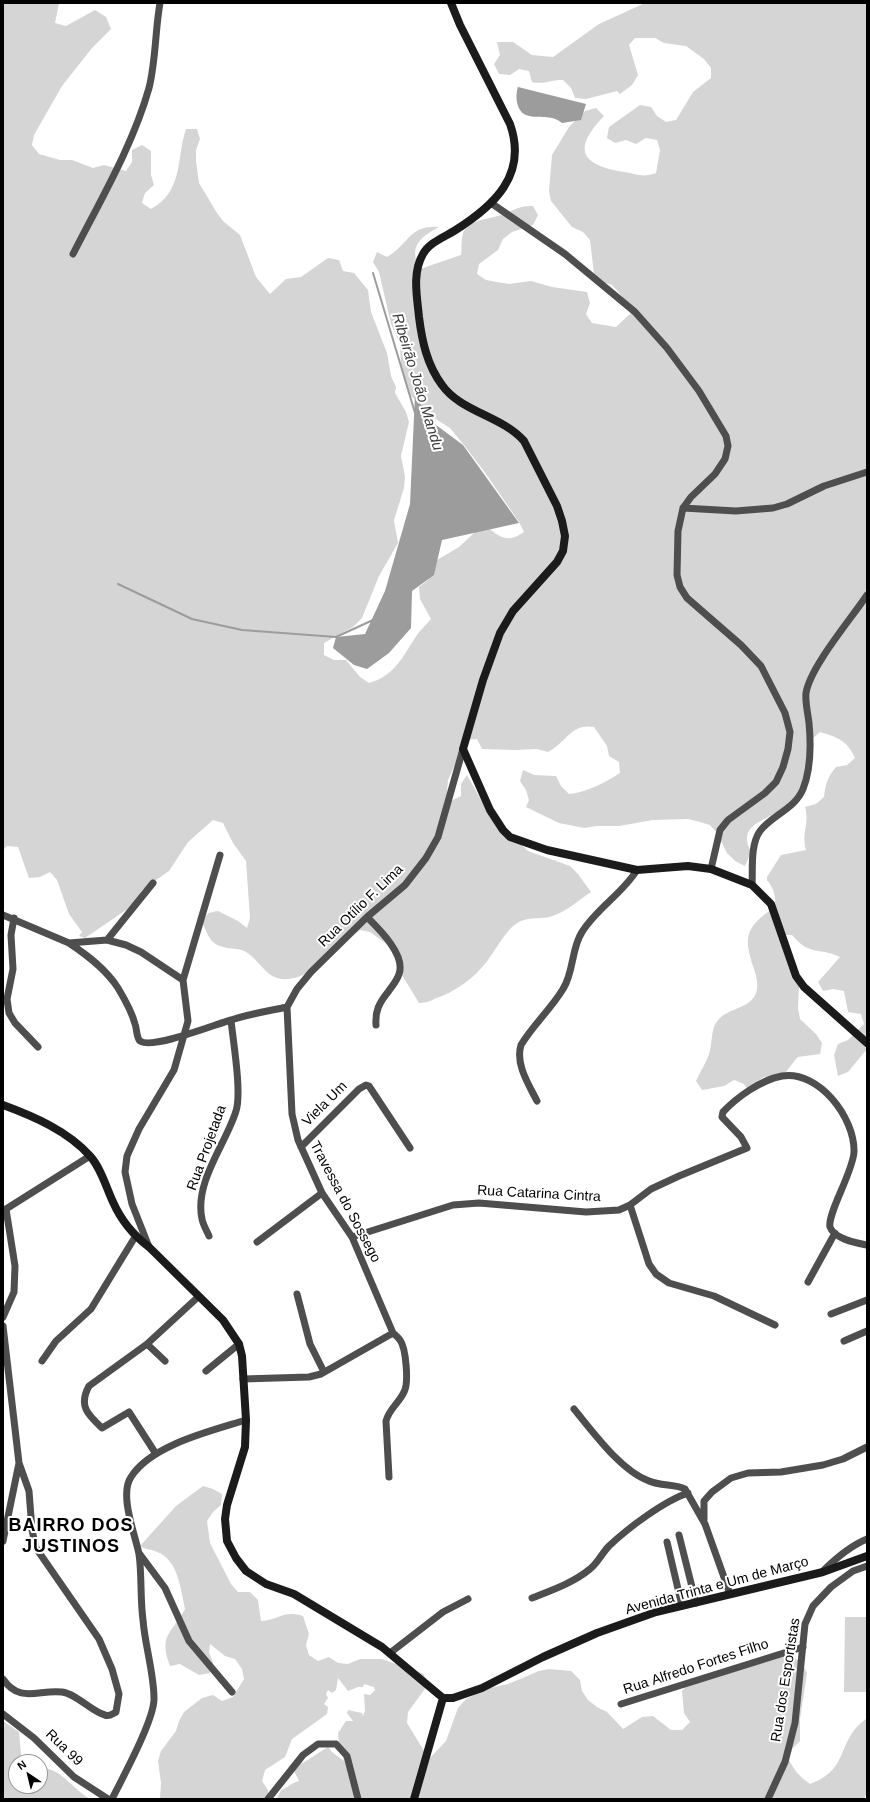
<!DOCTYPE html>
<meta charset="utf-8">
<style>
body{margin:0}
#map{position:relative;width:870px;height:1802px;overflow:hidden;background:#fff;font-family:Arial,sans-serif}
canvas{display:block}
.frame{position:absolute;inset:0;border:4px solid #000;pointer-events:none}
.north{position:absolute;left:8px;top:1754px;width:40px;height:40px;box-sizing:border-box;background:#fff;border:1px solid #999;border-radius:50%;rotate:325deg;font-size:11px;font-weight:700;line-height:16px;text-align:center;color:#000}
.north::after{content:'';display:block;margin:auto;width:14px;height:18px;background:#000;clip-path:polygon(50% 0,100% 100%,50% 72%,0 100%)}
</style>
<div id="map">
<canvas width="870" height="1802"></canvas>
<div class="frame"></div>
<div class="north">N</div>
</div>
<script>
const c = document.querySelector('canvas').getContext('2d');
c.lineJoin = 'round';
function paint(path, color) { c.fillStyle = color; c.fill(path, 'evenodd'); }
function strokePath(path, color, width, dash) { c.strokeStyle = color; c.lineWidth = width; c.lineCap = dash ? 'butt' : 'round'; c.setLineDash(dash || []); c.stroke(path); }
function drawText(font, color, halo, rows, align = 'center') {
  c.font = font + ' Arial,sans-serif'; c.lineWidth = 4; c.setLineDash([]); c.textBaseline = 'middle'; c.strokeStyle = halo; c.fillStyle = color; for (const [text, x, y, turn = 0] of rows) {
    c.save(); c.translate(x, y); c.rotate((+turn || 0) * Math.PI / 180); c.textAlign = isNaN(turn) ? turn : align; if (halo) c.strokeText(text, 0, 0); c.fillText(text, 0, 0); c.restore();
  }
}
paint(new Path2D(`
 M3,3h56l-4,20 11,3 29,-16 11,7 5,12 -19,19 -30,38 -28,49 -2,10 7,9 21,6h12l21,8 11,-3 22,6 6,-9v-12l10,-5 9,6v24l3,10 -9,8 -3,10 9,6c33,-18 25,-51 35,-80h11l3,10 -4,11v11l3,22 18,30 7,9 16,13 16,42 14,17 16,-15 15,-2 27,-19 11,2 4,11 11,2 14,17 3,22 16,41 4,23 5,11 -1,6 11,19 3,10 -8,34 4,21 -1,11 -10,32 4,23 -19,33 -17,42 -9,9 -29,16v12l10,5h12l14,17 9,6c25,-7 33,-25 46,-45 4,-7 11,-13 16,-19l-11,-20 -1,-12 9,-7 9,-20 22,-13 16,-15 11,-6c14,11 21,18 38,6l-5,-10 -33,-48 -22,-29 -14,-17 -19,-12 -23,-23 -7,-27 -1,-22 -9,-20 -12,-52 -6,-10 4,-10 10,5c22,-12 21,-32 52,-30 -19,10 -31,20 -19,42l41,-14c1,-7 0,-16 2,-22 6,-14 27,-14 38,-18 13,-4 17,-10 32,-9l5,9 -5,10 -21,7 -9,7 -5,11 -19,14 -2,10 9,6 11,2 12,2 22,-3 21,6 35,5 3,11 -4,11 6,9 24,4 17,-16 -6,-9 -15,-17 -10,-3 -8,-8 -4,-34 -7,-8 -11,-5 -21,-26 -2,-10 3,-36 17,-28 16,-16 11,-3 8,8c-31,32 -25,49 20,56 13,2 19,6 32,1l4,-23 -3,-10 -11,-2 -10,6 -10,-4 -11,3 -8,-5 2,-11 31,-22 11,2 6,9 9,6 10,-2 17,-28 18,-14v-10l-7,-9 -18,-13 -22,-3 -9,-5h-20l-6,7 9,30 -6,10 -12,9 -3,-3 -31,8 -11,-1 -4,-10 -8,-8c-13,-1 -17,5 -31,2l-3,-11 -10,-2 -9,6 -11,-1 -5,-10 6,-9 -3,-13h16l19,13 21,2 46,-33 46,-21h222v1046l-19,23 -10,4 -4,-21 4,-11 10,-4 16,-16 -3,-10 -13,-2 -4,-21 -11,-2 -10,2 -5,-9 22,-25c-21,-10 -31,-1 -48,-22h-11l18,51 -1,22 2,11 16,15 6,9 -2,11 -22,3c-13,14 -13,24 -34,20l-17,11 -3,-4 -10,-4 -10,6 -22,4 -6,-9c4,-9 10,-18 13,-27 4,-11 1,-26 10,-35 10,-11 32,-11 37,-26 3,-8 0,-18 -2,-24 -12,-34 -7,-43 21,-62 1,-11 -1,-18 -8,-27v-3l14,-22 25,-5c-5,-18 4,-26 -1,-43l11,-3 8,-7c1,-12 4,-21 12,-30l11,-2 8,-7c-7,-17 -18,-21 -35,-26l-8,7 -10,54c-8,7 -17,13 -25,19 -18,11 -39,15 -26,40l-6,14 -10,-5 -8,-8 -10,-20 -7,-8 -10,-3 -12,-3 -35,1 -34,6h-22l-13,2 -25,-5 -33,-16 3,-7 -3,-10 -6,-9 3,-11 11,5 22,1 5,10 8,8c19,-2 35,-11 51,-21l-1,-11 -10,-6 -2,-10 -13,-19c-23,-4 -27,15 -46,25l-11,-3 -22,1 -33,-1 -5,-10 -11,1 -18,40 -1,11 4,10 10,-5v-12l6,-9 22,39 39,37 42,15 8,8 13,18c-12,8 -23,18 -36,23 -16,7 -27,-2 -43,12 -8,8 -13,17 -20,27 -12,19 -29,33 -50,42 -10,3 -12,7 -23,7l-17,-28 -2,-12 -12,-18 -18,-13 -10,-2c-22,15 -53,57 -83,48 -13,-4 -20,-21 -33,-27 -9,-4 -24,-1 -32,-10 -4,-4 -7,-13 -10,-19l6,-9 10,-2 20,10 9,7 3,-10 -4,-57 -13,-18 -10,-20 -10,-3 -25,22 -19,29 -27,19 -5,10 -8,8 -44,30 -6,-2 3,-4 -13,-18 -12,-34 -7,-8 -10,5 -11,1 -11,-31 -11,-1 -4,4z
 M203,1486l10,3 9,5 -1,11 -8,7 -6,9 3,22 21,41 7,8h12l8,8 3,21c19,-1 21,-11 42,-5l6,18 -3,11 3,10 9,6 11,-4 9,6 10,1 12,-5h22l42,15 3,12 -19,26 -1,11 22,36 17,-18 12,-33 8,-9 20,-10 22,-5 31,-13 10,-2 22,2 9,9 2,11 6,9 9,7 10,5 16,17 19,-12 11,-1 18,14h11l8,-8 -6,-9 -2,-22 8,-9 91,-27 12,2 9,6 5,10 -7,46v22l-8,8 -3,11c5,10 11,17 21,24 41,-15 26,-44 56,-65l1,73 -3,7h-587l4,-9c9,-3 7,-6 18,-9l-7,-14c14,-4 24,-13 36,-20l4,5 12,9 -5,-15 -1,-13 8,-12h7l-6,-8 1,-3 14,3 1,3 2,-5 -1,-17 6,1 5,-5 -1,-3 -10,-3 -1,3h-5l-10,4 -10,-13 -2,12 -4,3 -4,-3 -2,4 2,4 -4,6 4,3 -1,7 -35,25 -7,18 -20,13 -3,11 6,9v8l-2,1h-106l1,-16 -3,-22 3,-10 15,-20 3,-10 5,-9 18,-14 11,-3 9,6 11,-4 11,-18 -2,-10 -7,-10 -10,-3 -15,-12 -1,8 4,11 -3,10 -11,2 -19,-11 -10,2c-12,-32 2,-32 15,-57 -4,-19 -7,-50 -28,-57 -6,-3 -11,-2 -17,-6l36,-40z
 M845,1617h22v75h-23z
 M3,1721l16,11 2,22 3,8h-8v24h24v-17c19,-4 34,22 50,30h-87z`), '#d5d5d5');
paint(new Path2D(`
 M518,87l68,17 -5,16 -19,3c-12,-10 -23,-3 -36,-8 -10,-4 -11,-20 -8,-28z
 M415,395l17,27 31,23 56,78 -77,17 -8,35 -22,16 -1,37 -22,25 -22,16 -13,-4 -21,-17 3,-11 29,-3 20,-43 25,-87z`), '#9c9c9c');
strokePath(new Path2D(`
 M373,273l42,140
 M118,584l74,35 50,11 94,7 37,-17`), '#9c9c9c', 2);
strokePath(new Path2D(`
 M491,203l74,51 70,58 32,36 32,43 27,45 2,10 -3,13 -10,15 -24,23 -8,11 -5,23 -1,44 3,12 7,11 54,47 20,21 24,47 5,19 -2,17 -5,18 -7,15 -11,11 -37,27 -8,10 -9,39
 M73,254c27,-53 60,-109 76,-166 7,-28 6,-57 11,-85
 M683,508l53,3 37,-3 14,-4 37,-18 43,-14
 M752,885c1,-16 -2,-40 8,-54 12,-16 35,-22 43,-42 8,-20 8,-45 6,-66 -1,-9 -4,-21 -3,-30 4,-26 45,-74 61,-98
 M3,915l66,28 38,-3 19,5 15,7 42,28 5,41 -14,49 -35,59 -12,27 -2,16 7,32 17,43
 M367,917c12,12 39,38 32,57 -2,7 -7,12 -11,18 -9,11 -13,19 -12,33
 M14,918l-3,17 2,34 -6,30 2,14 6,10 23,24
 M107,940l46,-57
 M69,943c18,12 37,26 49,45 6,10 14,24 17,36 2,4 1,13 5,17 12,9 76,-17 91,-21 18,-6 37,-9 56,-13
 M183,980l37,-125
 M537,1101c-8,-16 -22,-37 -16,-56 12,-20 30,-36 42,-56 11,-17 8,-40 19,-57 15,-24 40,-38 55,-62
 M301,1147l58,-58 7,-4 3,1 41,62
 M630,1205l19,59 7,10 13,9 45,13 61,29
 M6,1209l84,-53
 M209,1236c-2,-5 -6,-11 -7,-17 -8,-37 24,-75 34,-108 6,-19 -3,-70 -5,-91
 M352,1237l101,-32 26,-2 107,9 33,-2 11,-5 21,-16 28,-13 68,-28 -6,-11 -19,-20 1,-5c14,-15 38,-32 59,-36 37,-6 73,42 72,76 -1,20 -27,62 -24,75 4,12 27,16 37,18
 M257,1242l65,-49
 M808,1282l27,-49
 M297,1294l13,50 14,28
 M831,1314l36,-14
 M3,1317l11,-25 1,-26 -9,-57
 M3,1326l16,137 10,28 3,39 4,18 63,91 13,30 7,25 -3,18c-4,2 -7,5 -11,3 -13,-3 -28,-21 -43,-23 -23,-3 -42,12 -59,-13
 M844,1341l23,-10
 M147,1344l18,17
 M42,1361l14,-20 35,-32 44,-72
 M206,1371l33,-27
 M243,1379l66,-2 12,-3 72,-41
 M574,1409c19,23 47,62 75,72 11,5 28,3 36,8l20,35 25,70
 M156,1454l-27,-42 -27,16c-14,-13 -24,-22 -13,-42l58,-42 51,-47
 M389,1477l-3,-56c3,-12 13,-18 18,-29 5,-9 2,-44 -4,-52 -2,-3 -5,-5 -7,-7l-41,-96 -30,-44 -24,-53 -6,-26 -5,-107 10,-18 14,-17 56,-55 38,-32 21,-27 12,-21 25,-88
 M704,1520v-19l8,-9 19,-14 17,-5 33,-1 42,-7 20,-6 24,-12
 M679,1535l17,68
 M3,1541l16,-78
 M667,1542l15,64
 M139,1553l26,35 24,53 43,51
 M823,1571c13,-13 27,-25 44,-32
 M532,1598c20,-8 41,-15 58,-29 8,-6 12,-16 19,-23 19,-18 55,-45 79,-53
 M390,1653l53,-41 25,-13
 M621,1704l182,-57
 M3,1714l31,24 40,39 34,22
 M112,1799c11,-22 42,-79 42,-100 0,-26 -9,-53 -11,-79 -3,-22 -1,-45 -4,-66 -4,-20 -20,-59 -8,-77 20,-32 80,-46 115,-57
 M268,1799l35,-44 15,-11h18l11,12 11,43
 M768,1799l17,-37 10,-39 10,-99 8,-18 18,-19 22,-16 14,-5`), '#4e4e4e', 7);
strokePath(new Path2D(`
 M451,3l9,22 50,99c18,51 -16,82 -56,107 -10,6 -25,12 -31,23 -11,19 -6,42 -4,63 3,24 8,48 23,68 19,27 60,31 82,56l33,65 5,15 3,15 -2,15 -6,11 -44,49 -13,22 -17,47 -20,69 27,61 13,20 7,7 37,13 90,20 51,-4 23,3 41,16 19,19 25,72 8,11 63,56
 M3,1105c30,11 65,26 87,51 11,12 16,31 23,46 8,18 20,33 36,45l74,73 16,24 3,12 4,64 -1,27 -18,58 -2,14 2,22 9,17 10,13 20,13 28,10 88,53 61,51h10l29,-10 61,-31 54,-24 59,-21 167,-40 44,-16
 M414,1799l29,-101`), '#1b1b1b', 8);
drawText('14px', '#000', '#fff', [
 ["Rua Otílio F. Lima",361,906,-44],
 ["Viela Um",325,1104,-45],
 ["Rua Projetada",207,1148,-70],
 ["Rua Catarina Cintra",539,1194,3],
 ["Travessa do Sossego",345,1202,62],
 ["Avenida Trinta e Um de Março",717,1586,-15],
 ["Rua Alfredo Fortes Filho",696,1667,-18],
 ["Rua dos Esportistas",786,1680,-81],
 ["Rua 99",64,1748,44]
]);
drawText('italic 15px', '#3d3d3d', '#fff', [
 ["Ribeirão João Mandu",417,382,73]
]);
c.letterSpacing = '1px';
drawText('bold 18px', '#000', '#fff', [
 ["BAIRRO DOS",71,1526],
 ["JUSTINOS",71,1547]
]);
c.letterSpacing = '0px';
</script>
